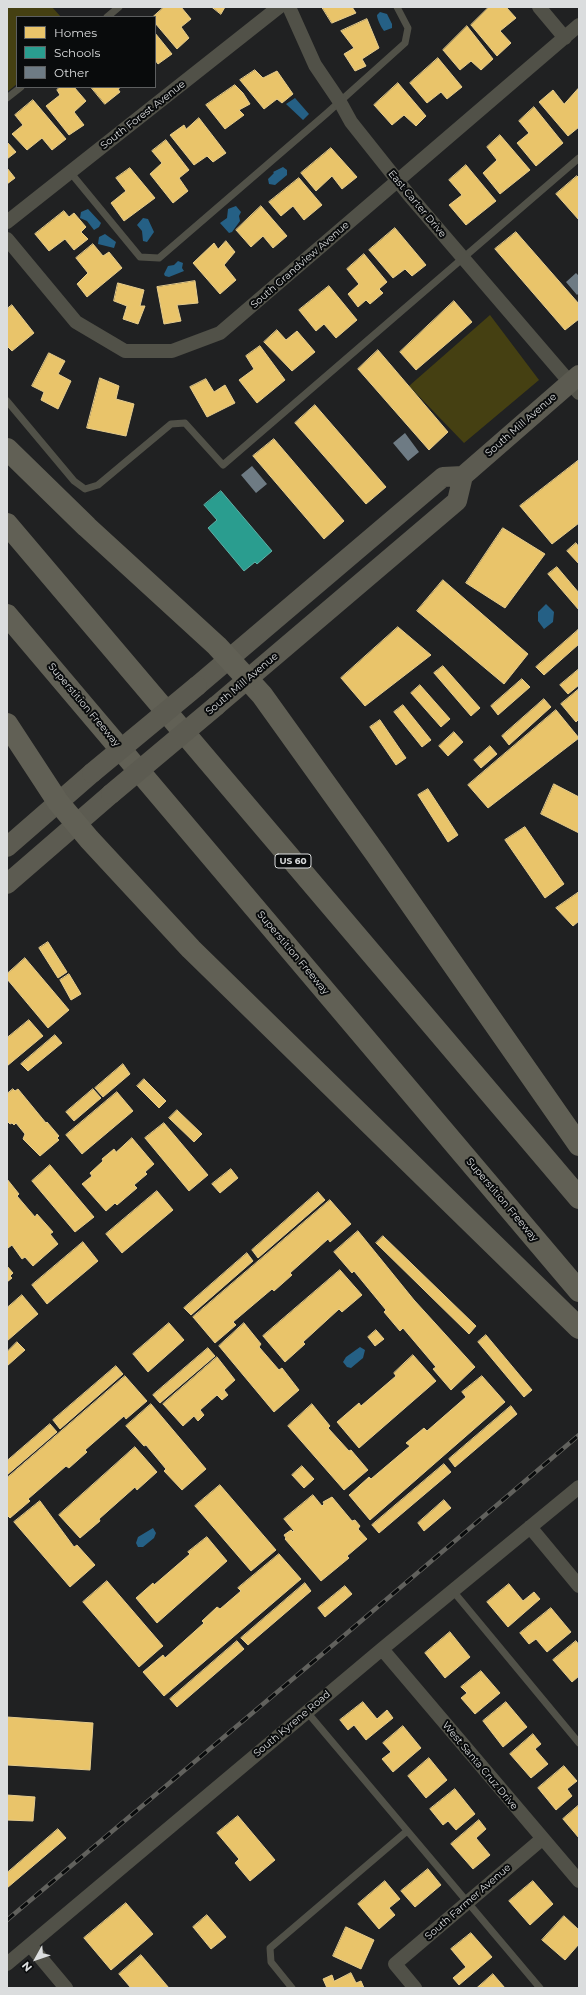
<!DOCTYPE html>
<style>
body{margin:0}
#map{position:relative;width:586px;height:1995px;overflow:hidden;background:#202122;font-family:Montserrat,sans-serif}
canvas{display:block}
.frame{position:absolute;inset:0;border:8px solid #dbddde;pointer-events:none}
.legend{position:absolute;left:16px;top:16px;width:140px;height:72px;box-sizing:border-box;background:#090b0c;border:1px solid #5d5f60;margin:0;padding:5px 7px;list-style:none;font-size:12px;color:#dbddde}
.legend li{display:flex;align-items:center;gap:8px;height:20px}
.legend b{width:20px;border:1px solid #5d5f60}
.north{position:absolute;left:16px;top:1939px;width:40px;height:40px;-webkit-text-stroke:3px #090b0c;paint-order:stroke;rotate:230deg;font-size:11px;font-weight:700;line-height:16px;text-align:center;color:#dbddde}
.north::after{content:'';display:block;margin:auto;width:14px;height:18px;background:#dbddde;clip-path:polygon(50% 0,100% 100%,50% 72%,0 100%)}
</style>
<div id="map">
<canvas width="586" height="1995"></canvas>
<div class="frame"></div>
<ul class="legend">
<li><b style="height:11px;background:#e9c46a"></b>Homes</li>
<li><b style="height:11px;background:#2a9d8f"></b>Schools</li>
<li><b style="height:11px;background:#6e7b84"></b>Other</li>
</ul>
<div class="north">N</div>
</div>
<script>
const c = document.querySelector('canvas').getContext('2d');
c.lineJoin = 'round';
function paint(path, color) { c.fillStyle = color; c.fill(path, 'evenodd'); }
function strokePath(path, color, width, dash) { c.strokeStyle = color; c.lineWidth = width; c.lineCap = dash ? 'butt' : 'round'; c.setLineDash(dash || []); c.stroke(path); }
function drawText(font, color, halo, rows, align = 'center') {
  c.font = font + ' Montserrat,sans-serif'; c.lineWidth = 4; c.setLineDash([]); c.textBaseline = 'middle'; c.strokeStyle = halo; c.fillStyle = color; for (const [text, x, y, turn = 0] of rows) {
    c.save(); c.translate(x, y); c.rotate((+turn || 0) * Math.PI / 180); c.textAlign = isNaN(turn) ? turn : align; if (halo) c.strokeText(text, 0, 0); c.fillText(text, 0, 0); c.restore();
  }
}
paint(new Path2D(`
 M7,7h45l9,10h-44v67l-10,8z
 M490,315l49,65 -75,63 -55,-57z`), '#454012');
paint(new Path2D(`
 M380,12l7,2 5,10v4l-8,3c-3,-4 -7,-12 -7,-16z
 M295,98l14,16 -6,6 -17,-16z
 M283,167l4,3v5l-12,10 -6,-1 -1,-5 6,-6 -1,-1z
 M236,206l5,6 -2,4 1,5 -8,11 -3,1 -9,-10 7,-5 1,-9z
 M88,209l13,14 -2,4 -5,3 -7,-9 -7,-3 1,-6z
 M143,218l5,1 6,13 -7,10 -4,-1 -1,-10 -5,-6z
 M105,234l11,8 -2,6 -16,-4 1,-7z
 M178,261l5,2 -1,5 2,3 -15,6 -4,-1 -1,-2 4,-8 6,-1z
 M546,604l8,8 -1,10 -9,7 -6,-8v-9z
 M360,1347l5,3 -2,8 -12,10 -4,-1 -4,-5 3,-5z
 M153,1528l3,5 -2,5 -11,9h-5l-2,-4 2,-6z`), '#256085');
const homes = new Path2D(`
 M164,7h17l10,12 -10,8 8,11 -12,11 -22,-26v-6h-2z
 M212,7h13l-4,7z
 M322,7h30l4,6 -24,10z
 M489,7h17l10,11 -16,13 11,12 -14,13 -26,-31z
 M367,19l12,29 -17,11 4,7 -11,5 -11,-17 10,-6 -13,-17z
 M467,26l26,33 -12,11 -10,-9 -11,9 -17,-20z
 M155,33l17,21 -14,10 -3,-4z
 M438,58l24,29 -15,12 -6,-7 -14,11 -17,-20z
 M255,70l8,8 14,-7 16,23 -11,9 -5,-4 -13,10 -24,-29z
 M398,83l28,33 -10,10 -12,-11 -12,10 -18,-20z
 M235,85l8,8 7,11 -11,6 5,5 -19,14 -19,-24z
 M60,87h14l12,14 -12,11 10,13 -15,10 -23,-29 14,-11 -3,-5z
 M91,87h30l-3,2 2,3 -15,12z
 M578,89l1,38 -11,9 -29,-34 14,-12 11,14z
 M33,100l33,39 -14,11 -10,-12 -15,12 -15,-16 11,-9 -8,-10z
 M534,107l29,36 -27,23 -19,-23 12,-10 -10,-12z
 M199,118l27,35 -13,9 -6,-6 -13,9 -24,-30 14,-10 2,4z
 M500,135l30,35 -30,24 -17,-21 14,-13 -10,-13z
 M166,140l23,30 -10,8 9,13 -15,12 -23,-29 12,-11 -10,-12z
 M7,142l9,10 -9,7z
 M331,148l26,29 -15,12 -10,-13 -16,15 -15,-18z
 M466,165l30,36 -30,24 -17,-20 13,-10 -13,-15z
 M7,168l8,10 -8,6z
 M130,168l25,30 -31,23 -13,-18 15,-12 -10,-13z
 M577,176l2,2v42l-23,-26z
 M299,178l23,27 -18,15 -11,-14 -12,10 -12,-14z
 M261,206l26,30 -14,12 -10,-12 -12,11 -15,-17z
 M64,211l5,6 5,-4 12,14 -5,5 7,7 -14,11 -9,-11 -16,12 -14,-17z
 M395,228l31,37 -14,11 -7,-7 -12,9 -24,-28z
 M516,232l63,72v15l-14,11 -70,-81z
 M226,241l9,11 -11,13 12,15 -16,14 -27,-31 21,-20 4,6z
 M93,244l10,12 6,-4 13,16 -35,29 -10,-13 11,-11 -12,-15z
 M364,254l23,28 -8,7 4,4 -13,11 -4,-4 -8,7 -10,-13 11,-10 -12,-15z
 M195,281l3,22 -21,2 4,16 -17,3 -7,-37z
 M118,283l26,7 -4,16h5l-7,18 -15,-5 4,-13 -13,-5z
 M329,286l28,34 -21,18 -12,-14 -8,7 -17,-21z
 M454,301l18,21 -56,48 -16,-18z
 M12,305l22,28 -22,18 -5,-5v-37z
 M277,330l9,10 11,-9 18,21 -23,19 -28,-29z
 M260,346l25,34 -28,23 -18,-23 15,-11 -8,-13z
 M378,350l70,82 -19,18 -71,-81z
 M49,353l16,8 -7,13 13,7 -13,28 -17,-9 3,-8 -12,-6z
 M100,378l19,8 -3,13 18,5 -8,32 -39,-8z
 M206,379l8,13 11,-7 10,18 -28,14 -17,-30z
 M315,405l71,82 -20,17 -71,-81z
 M274,439l70,82 -20,18 -71,-83z
 M579,460v63l-27,21 -32,-38z
 M503,528l42,26 -40,54 -39,-25z
 M576,543l3,4v17l-12,-13z
 M557,567l22,26v17l-31,-36z
 M443,580l85,74 -24,30 -87,-73z
 M398,627l33,28 -66,51 -24,-28z
 M578,630l1,14 -35,31 -8,-8z
 M443,666l37,42 -9,8 -37,-43z
 M579,669v16l-11,9 -8,-9z
 M522,679l8,8 -32,28 -7,-9z
 M420,685l30,34 -9,8 -30,-34z
 M579,689v30l-3,3 -15,-18z
 M544,699l7,8 -42,38 -7,-9z
 M403,705l28,35 -9,7 -28,-35z
 M556,710l23,28 -91,70 -20,-23z
 M380,720l26,38 -10,7 -26,-38z
 M454,732l9,10 -15,14 -9,-10z
 M490,746l7,8 -16,14 -7,-8z
 M554,784l25,13v36l-38,-19z
 M428,789l30,46 -10,7 -30,-47z
 M525,827l39,57 -19,14 -40,-58z
 M579,892v29l-6,5 -17,-18z
 M48,942l19,30 -9,6 -19,-30z
 M25,958l44,52 -21,18 -41,-49v-5z
 M69,974l12,20 -10,6 -11,-20z
 M29,1020l14,16 -36,30v-28z
 M55,1035l7,8 -34,28 -7,-7z
 M123,1064l7,10 -27,23 -8,-9z
 M144,1079l22,22 -7,7 -22,-22z
 M13,1089l2,2 3,-2 28,34 1,-1 12,14 -2,2 2,2 -19,16 -17,-17 2,-5 -9,-11 -2,2 -2,-2 -2,1 -3,-3v-27z
 M93,1089l8,9 -27,23 -8,-9z
 M117,1092l16,19 -51,43 -16,-19z
 M177,1110l25,24 -8,8 -25,-24z
 M164,1123l44,52 -19,16 -44,-53z
 M132,1138l22,26 -9,8 2,2 -13,11 3,3 -20,17 -2,-2 -9,8 -24,-27 10,-8 -2,-3 13,-12 -1,-2 12,-10 2,3z
 M50,1165l44,52 -19,15 -43,-51z
 M231,1169l7,9 -18,15 -8,-9z
 M7,1179l12,15 -2,2 18,21 2,-3 16,18 -3,2 8,10 -25,22 -8,-9 -3,2 -10,-14 -4,3 -1,-2z
 M157,1191l16,19 -51,43 -16,-19z
 M318,1192l7,8 -67,58 -6,-8z
 M330,1200l21,24 -21,18 -2,-3 -38,34 2,2 -18,16 -2,-2 -39,33 3,3 -21,18 -22,-26z
 M358,1231l56,69 61,67 -24,23 -18,-21 3,-2 -33,-39 -3,3 -16,-19 2,-2 -32,-39 -2,2 -18,-21z
 M383,1236l93,90 -7,8 -93,-91z
 M83,1242l15,19 -51,43 -15,-19z
 M247,1253l6,8 -62,54 -7,-7z
 M7,1266l6,7 -3,3 2,2 -5,4z
 M340,1270l22,25 -20,17 -3,-3 -36,33 2,2 -20,18 -22,-26z
 M22,1295l16,19 -31,27v-33z
 M169,1323l15,17 -36,32 -15,-18z
 M244,1323l17,21 -2,3 20,23 3,-2 17,22 -25,22 -55,-66z
 M376,1330l8,9 -9,7 -7,-9z
 M486,1335l46,55 -8,7 -46,-55z
 M17,1342l8,8 -18,16v-14z
 M208,1348l7,8 -55,47 -7,-8z
 M413,1355l23,26 -77,67 -22,-26 22,-19 2,3 35,-30 -2,-3z
 M217,1357l18,23 -11,10 4,5 -6,5 -5,-5 -17,15 4,5 -6,6 -4,-5 -11,10 -20,-22z
 M116,1366l7,8 -63,55 -7,-9z
 M125,1376l22,25 -21,18 -2,-3 -39,34 2,2 -18,16 -3,-2 -38,33 2,2 -20,17 -3,-3v-37z
 M482,1376l23,26 -135,118 -21,-25 20,-18 2,2 39,-33 -4,-3 18,-15 3,3 39,-34 -4,-5z
 M151,1404l55,65 -24,21 -18,-19 2,-2 -20,-24 -2,1 -18,-20z
 M312,1404l18,22 -2,2 21,23 2,-1 17,20 -24,20 -56,-64z
 M511,1406l6,8 -62,53 -6,-8z
 M50,1424l7,8 -50,43v-14z
 M135,1447l22,25 -20,18 -2,-3 -36,32 1,2 -20,17 -21,-23z
 M444,1464l7,8 -72,61 -7,-8z
 M302,1466l12,13 -10,9 -12,-13z
 M220,1485l56,65 -25,21 -56,-65z
 M313,1495l9,11 2,-2 -1,-2 9,-5 20,24 3,-1 5,6 -2,3 9,10 -20,17 2,2 -28,23 -36,-42 1,-1 -2,-3 7,-5 2,2 1,-1 -10,-12z
 M444,1500l7,8 -27,23 -6,-8z
 M40,1501l34,46 3,-2 18,20 -25,22 -56,-65z
 M207,1537l20,24 -70,62 -21,-25 17,-15 1,2 36,-31 -2,-2z
 M279,1554l22,25 -137,117 -21,-24 20,-17 2,3 39,-35 -2,-2 15,-14 3,2 21,-18 -3,-3z
 M107,1581l56,65 -24,21 -56,-65z
 M305,1583l6,8 -63,54 -7,-7z
 M509,1584l14,17 11,-9 6,7 -32,28 -21,-25z
 M345,1586l7,8 -27,23 -7,-9z
 M551,1608l20,24 -24,20 -11,-13 -7,5 -9,-11z
 M450,1632l20,25 -25,21 -20,-25z
 M237,1641l7,8 -67,58 -7,-8z
 M576,1641l3,4v31l-7,6 -19,-22z
 M481,1671l19,22 -25,21 -14,-16 6,-5 -6,-6z
 M363,1702l14,17 10,-9 6,8 -27,22 -12,-15 -6,5 -8,-10z
 M506,1702l21,25 -24,20 -20,-26z
 M7,1717l86,6 -3,47 -83,-5z
 M403,1726l18,22 -28,24 -11,-13 9,-7 -8,-9z
 M533,1734l8,10 -6,5 13,15 -17,14 -21,-24z
 M429,1758l18,22 -21,18 -18,-22z
 M564,1766l13,15 -10,8 5,7 -16,14 -18,-22z
 M455,1789l20,25 -19,16 -8,-9 -5,4 -13,-16z
 M7,1795l28,2 -2,24 -26,-1z
 M579,1805v33l-16,-19z
 M238,1816l37,44 -25,21 -15,-18 4,-4 -22,-26z
 M479,1820l7,9 -10,9 14,17 -17,14 -22,-25z
 M58,1829l8,9 -59,50v-15z
 M428,1869l13,16 -26,22 -14,-16z
 M385,1881l15,18 -11,9 6,7 -16,14 -21,-25z
 M533,1881l20,23 -23,21 -21,-24z
 M126,1903l27,31 -42,36 -27,-32z
 M207,1915l19,22 -15,12 -18,-22z
 M564,1916l15,14v14l-14,16 -23,-20z
 M346,1927l28,13 -13,29 -28,-13z
 M471,1933l21,24 -33,28 -6,-7 13,-11 -15,-18z
 M141,1955l28,33h-38l-12,-14z
 M351,1973l5,10 5,-2 3,7h-37l-4,-9 9,-4 2,6z
 M493,1974l12,14h-28z`);
paint(homes, '#e9c46a');
strokePath(homes, '#e5cc8d', 1);
const schools = new Path2D(`
 M221,491l51,60 -15,13 -2,-2 -11,9 -36,-43 9,-8 -13,-15z`);
paint(schools, '#2a9d8f');
strokePath(schools, '#5fb0a7', 1);
paint(new Path2D(`
 M576,273l3,3v17l-2,2 -11,-13z
 M405,433l14,19 -11,9 -15,-18z
 M252,466l15,18 -11,9 -15,-18z`), '#6e7b84');
strokePath(new Path2D(`
 M107,17l12,-10
 M7,98l14,-11
 M70,172l70,85 19,1 167,-144 79,-71 3,-15 -11,-21
 M7,401l67,80 11,8 13,-4 73,-61 14,-1 38,42 356,-307
 M453,1591l126,152
 M307,1712l233,276
 M292,1988l-21,-26 -1,-14 137,-117`), '#515148', 7);
strokePath(new Path2D(`
 M289,7l26,58 25,37 11,20 58,73 170,198
 M539,7l26,31
 M7,222l272,-215
 M7,239l69,83 49,29h47l48,-18 359,-308
 M530,1527l49,59
 M382,1649l197,232
 M30,1945l36,43
 M7,1964l375,-315 197,-162
 M415,1988l-20,-24 147,-125`), '#515148', 14);
strokePath(new Path2D(`
 M197,686l246,-209 20,-1 116,-101
 M216,706l241,-205 6,-25
 M7,847l85,-74
 M7,884l104,-90`), '#5c5b51', 20);
strokePath(new Path2D(`
 M7,449l80,78 130,119 45,49 114,159 203,291
 M7,524l572,674
 M7,615l572,676
 M7,724l51,78 31,37 102,110 388,379`), '#616055', 22);
const rail = new Path2D(`
 M7,1920l326,-275 246,-210`);
strokePath(rail, '#61615d', 4.5);
strokePath(rail, '#090b0c', 3, [9]);
strokePath(new Path2D(`
 M92,773l105,-87
 M111,794l105,-88`), '#5c5b51', 20);
for (const [x, y, w] of [
 [293,861,36]
]) { const box = new Path2D(); box.roundRect(x - w / 2, y - 7, w, 14, 3); c.fillStyle = '#090b0c'; c.fill(box); strokePath(box, '#dbddde', 1); }
drawText('bold 9px', '#dbddde', null, [
 ["US 60",293,861]
]);
drawText('10px', '#dbddde', '#090b0c', [
 ["South Forest Avenue",143,115,-38],
 ["East Carter Drive",417,204,50],
 ["South Grandview Avenue",300,265,-41],
 ["South Mill Avenue",521,425,-41],
 ["South Mill Avenue",242,684,-40],
 ["Superstition Freeway",84,705,50],
 ["Superstition Freeway",293,953,50],
 ["Superstition Freeway",502,1200,50],
 ["South Kyrene Road",292,1724,-40],
 ["West Santa Cruz Drive",480,1766,50],
 ["South Farmer Avenue",468,1902,-41]
]);
</script>
